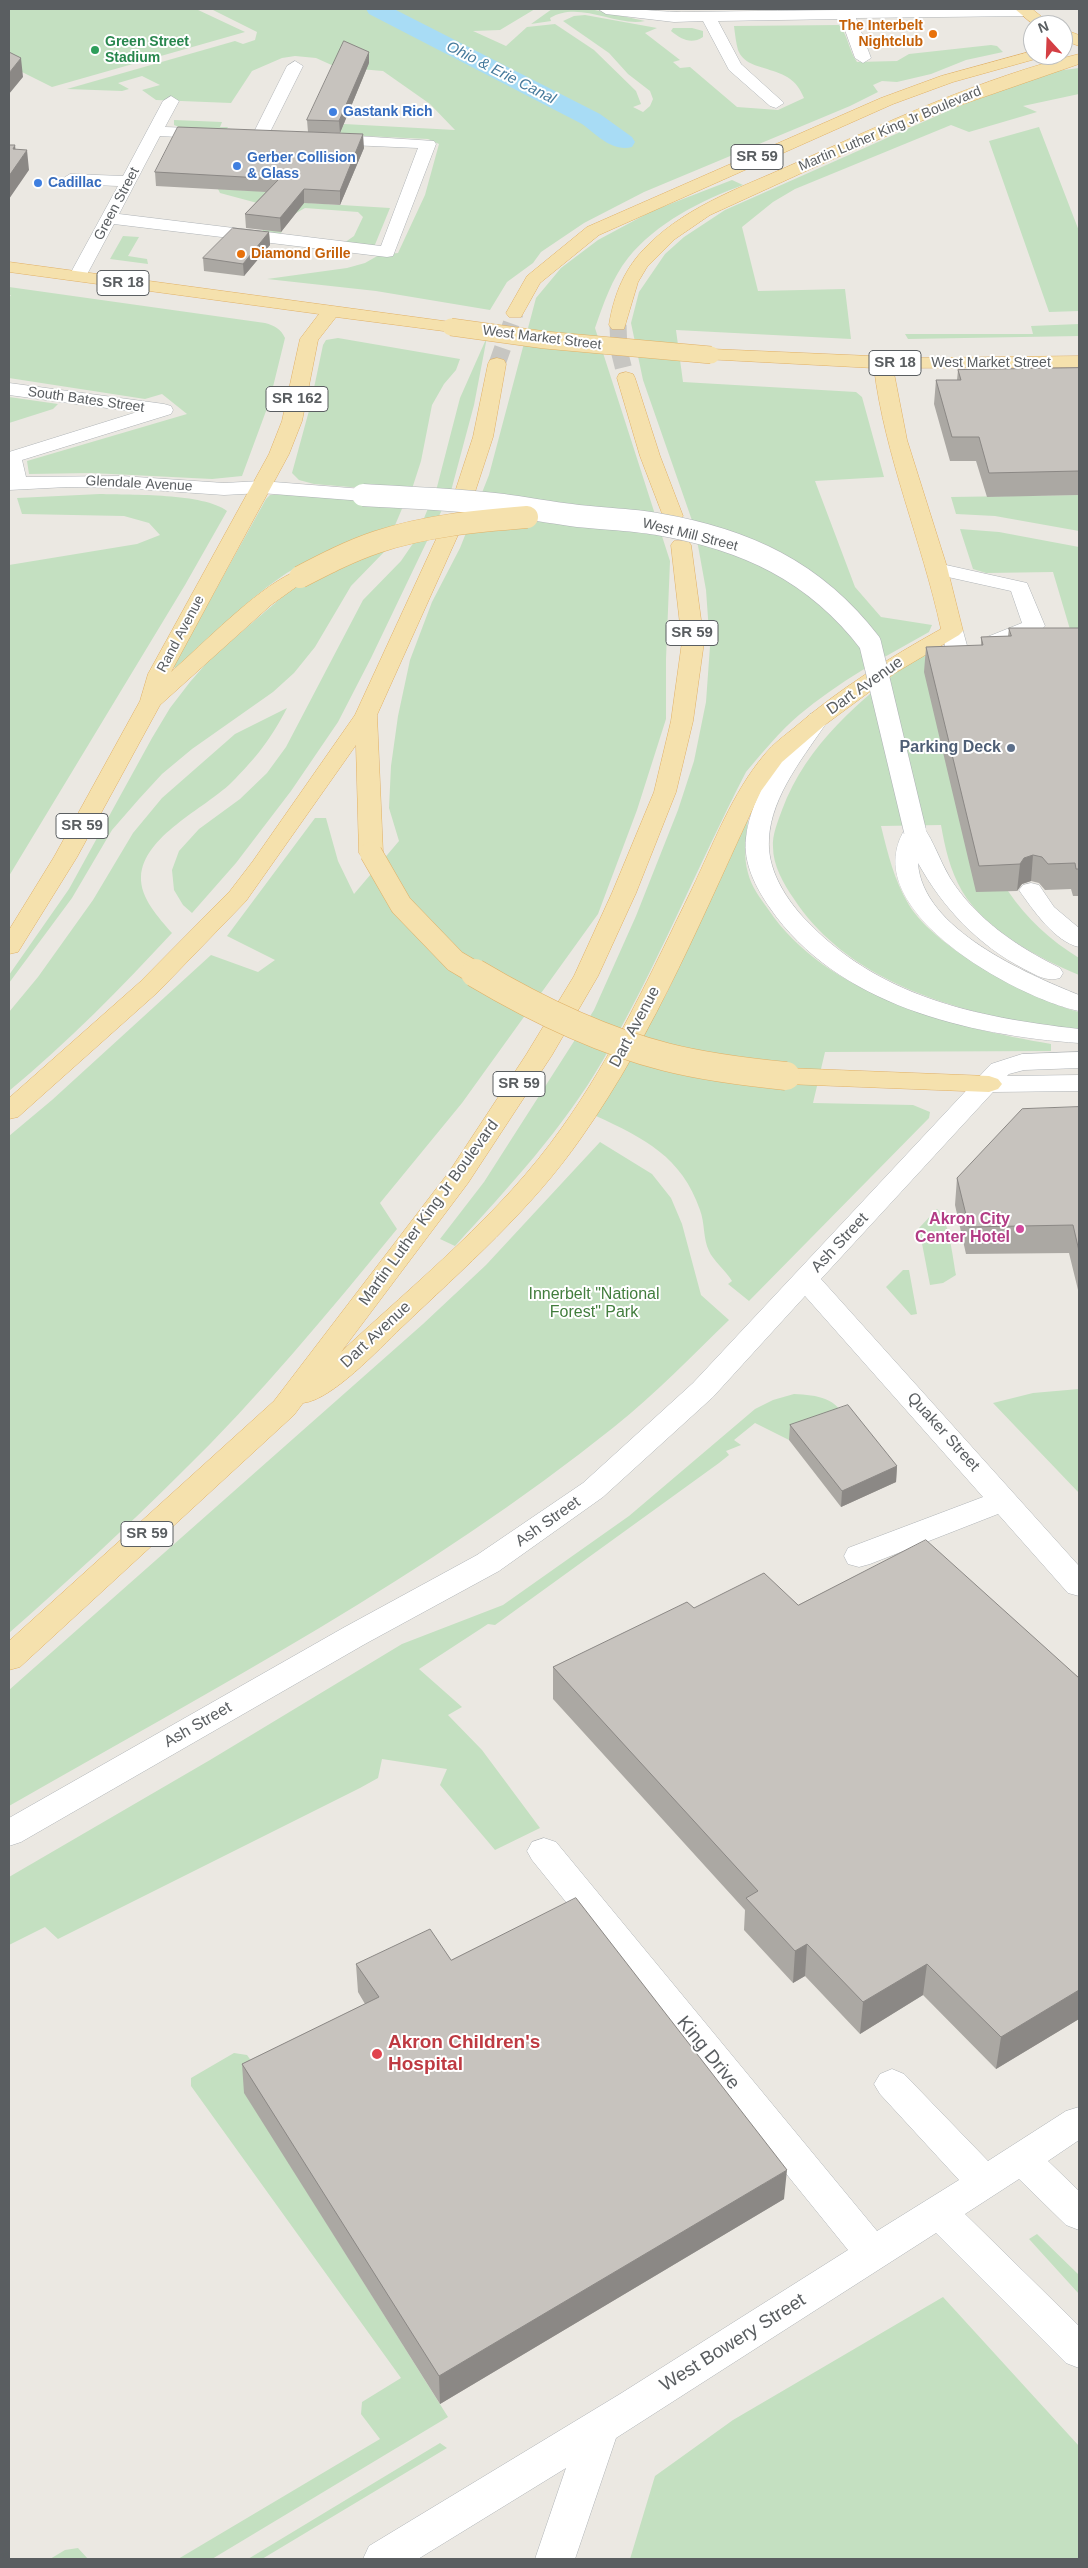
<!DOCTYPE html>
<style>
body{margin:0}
#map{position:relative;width:1088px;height:2568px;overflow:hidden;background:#ebe8e2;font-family:Arial,sans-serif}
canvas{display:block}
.frame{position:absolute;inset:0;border:10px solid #5a5e61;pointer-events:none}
.north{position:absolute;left:1023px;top:15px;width:50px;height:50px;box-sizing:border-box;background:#fff;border:1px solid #bdbfc0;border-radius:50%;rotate:340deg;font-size:14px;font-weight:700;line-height:20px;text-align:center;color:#5a5e61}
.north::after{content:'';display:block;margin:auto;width:18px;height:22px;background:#d43f44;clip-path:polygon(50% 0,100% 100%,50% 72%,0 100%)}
</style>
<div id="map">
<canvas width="1088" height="2568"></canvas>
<div class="frame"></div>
<div class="north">N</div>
</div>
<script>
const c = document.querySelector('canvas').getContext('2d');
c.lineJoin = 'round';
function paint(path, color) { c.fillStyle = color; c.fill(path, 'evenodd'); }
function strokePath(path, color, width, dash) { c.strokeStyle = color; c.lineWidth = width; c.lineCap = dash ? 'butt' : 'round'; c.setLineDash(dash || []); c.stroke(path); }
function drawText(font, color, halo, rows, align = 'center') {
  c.font = font + ' Arial,sans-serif'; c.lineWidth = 4; c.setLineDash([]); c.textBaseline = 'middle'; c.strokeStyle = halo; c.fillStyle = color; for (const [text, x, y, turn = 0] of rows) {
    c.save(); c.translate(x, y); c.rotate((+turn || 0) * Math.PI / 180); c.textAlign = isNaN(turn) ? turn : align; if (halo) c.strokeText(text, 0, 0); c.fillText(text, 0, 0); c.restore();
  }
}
paint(new Path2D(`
 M9,9h187l49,23 -193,55 -38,-19 -5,1z
 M211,9h324l-35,21 -27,1 33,15 21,-19 28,-3 39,26 42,41 5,13 -8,3 10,5 7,-6 3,-7 -3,-8 -22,-17 -19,-21 -46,-32 11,-5 11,-1 72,13 -12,5 35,27 -7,2 7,6 10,-1 47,40 41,3 26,-12c-13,-37 -56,-22 -66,-48 -2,-7 -3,-16 -4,-24l105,-1c10,12 9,24 18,37l40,-1 12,-7 82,-9 6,1 6,6 -37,8 -35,14 -34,8 -15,-1 -9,4 5,7 -28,14 -206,86 -60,31 -43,29 -8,11 -26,19 -17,28 -114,-19 -109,-12 80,-11 18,-5 14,-8 19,-2 27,-58 14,-51 -11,-5 -85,-4 -3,-2 4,-9 111,6 -25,-26 -47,-33 -47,-4 -20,-9 -21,-2 -13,2 -30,13 -21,32 -75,-3 -14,-10 18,-5 -18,-9 -24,7 11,6 -7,2 -55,-2 168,-48 8,3 12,-4 2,-8z
 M552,9h38l55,12c-29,6 -66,-21 -95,-3l1,3 -20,3z
 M673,28h19l11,3v6c-12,8 -22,2 -32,-6z
 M1079,68v26l-56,12 14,6 -68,20 -18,-7 -156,64 -22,13 -31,25 16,64 87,-2 6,50 -175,-9 7,52 173,10 6,5 22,80 -69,4 40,106 26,30 51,8 -3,7c-45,25 -91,50 -130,83 -20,17 -36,37 -53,57 -49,95 -89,195 -143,288 -40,69 -95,128 -148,186l-15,-7 44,-57 110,-172 42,-94 42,-106 16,-49 12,-59 4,-56 -4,-56 -11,-61 -52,-149 -12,-57 8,-31 26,-38 19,-17 41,-27 234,-104 97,-35z
 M174,120l48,2 -2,5h8l-2,3 -47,-3 -5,-2z
 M1039,127l40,104v80l-30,1 -60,-171z
 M732,180l11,5c-41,15 -87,38 -115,73 -16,20 -25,47 -33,70l75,233 -4,98v60l-29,91 -39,104 -136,189 -82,100 17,26c-69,84 -138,168 -216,244 -55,55 -113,108 -172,160v-497l43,-36 159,-145 47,17 17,-12 -48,-24 88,-118h11l12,43 16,33 45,-53 -10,-33 2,-42 7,-50 12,-56 22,-58 28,-54 29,-73 47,-177 25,-30 37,-28 54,-29z
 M218,189l77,4 -3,9 98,6 -16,39 -30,-4 10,-7 9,-19 -5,-5 -53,-4 -16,9 -9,18 -19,-2 6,-9 -6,-20 -41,-11z
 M123,236l16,1 -11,19 19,3 1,5 -38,-5z
 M9,287l256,36c10,3 15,5 20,15l-16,65 -27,73 -30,3 -121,-6 -62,1 -2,-13 160,-47 -25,-20 -17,5 -136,-21v-80l2,-3h-2z
 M1079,324v12l-171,3 -3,-5h128l-2,-8z
 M487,337l-13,68 -23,86 -80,167 -33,64 -47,69 -55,72 -44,50 -9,-8 -9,-15 -2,-20 7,-19 20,-22 41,-30 27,-26 19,-26 77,-147 38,-39 13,-19 23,-55 23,-89z
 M338,338l122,21 -4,11 -12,14 -12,21 -11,56 -10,31 -97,-8 -15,-4 -7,-7 18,-66 13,-62 3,-5z
 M9,397l49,7 -5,5 -44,14z
 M100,494c31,1 104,-1 127,17l-42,74 -176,291v-311l128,-21 23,-9 -11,-12 -25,-7 -102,-2 -5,-16z
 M282,494l122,10 -11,26c-37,13 -79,24 -112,47 -38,26 -69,60 -102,92l-6,-2 93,-168 4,-4z
 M1079,495v36l-84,-15 -39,-2 -5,-17z
 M960,529l39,3 80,15v106h-2l-24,-81 -67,1 -13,-4z
 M386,550l-35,36 -36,61 -21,26 -21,19 -81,57 -30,25 -23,25 -27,31 -40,68 -63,85v-8l60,-86 83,-151 18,-30 20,-26 20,-23 78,-67 25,-16z
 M923,655h6l79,236c19,28 42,49 71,67v17c-39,-16 -95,-46 -117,-84 -12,-21 -17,-43 -21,-66l-60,1c7,28 13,54 28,79 27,44 122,94 170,107v18c-26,-1 -53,-7 -78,-12 -79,-18 -161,-49 -207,-119 -11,-16 -21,-34 -21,-52 -1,-12 5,-26 9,-37 25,-67 78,-109 132,-152z
 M287,708c-16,31 -31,50 -56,75 -27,26 -88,53 -90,94 -1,21 18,41 31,56 -52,56 -104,109 -163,158v-79l29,-35 55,-77 40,-67 29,-35 73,-64z
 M745,819l3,1c-2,17 -5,36 0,53 3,13 12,25 20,36 58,87 185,118 283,135v7l-226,1 -12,51 100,2 17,7 -1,6 -180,183 -21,-17 4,-3c-5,-9 -20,-22 -23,-30 -6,-12 -4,-28 -9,-41 -18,-53 -56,-72 -104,-94l71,-123z
 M600,1142l52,32 19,24 11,26 19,71 28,25c-37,36 -74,74 -115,107 -186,149 -399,261 -605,379v-116l414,-366 63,-59z
 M937,1209c12,9 16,51 19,66l-13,8 -13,2 -11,-57z
 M903,1270h6l8,44 -6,1 -25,-28z
 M1079,1389v104l-86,-90 40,-10z
 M794,1394c24,1 43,4 53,27l-58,19 -34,-17 -21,17 7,5 -15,6 3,4 -10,8 -224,162 -7,-1 -69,45 43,38 -14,8 34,35 58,78 -45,22 -55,-65 7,-16 -65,-10 -4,19 -18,10 -302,151 -13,-12 -36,18v-68l201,-117 192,-116 101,-39 126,-89 126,-107 18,-9z
 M234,2053l13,2 19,27 -21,11 203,324 -236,142h-34l202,-120 -19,-25 1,-12 39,-24 -210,-292v-8z
 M1037,2234l42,41v19l-50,-55z
 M943,2297l136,149v113h-449l25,-83 78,-56z
 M440,2443l7,5 -185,111h-14z
 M78,2548l10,11h-38l15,-9z`), '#c4e0c1');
paint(new Path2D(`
 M366,9h28l206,105 32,23 3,5 -3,5c-20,5 -35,-12 -50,-23l-213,-110z`), '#a8dcf5');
strokePath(new Path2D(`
 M618,325l1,25 7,28
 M497,364l18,-51`), '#c7c6c2', 17, [17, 9]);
const minor = new Path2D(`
 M598,9c32,-2 64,4 95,3 114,-2 223,-3 337,-3l2,2 -8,5 -168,2 15,40 -8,5 -8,-5 -14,-39 -123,2 23,43 43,39 -8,5 -6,-2 -41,-36 -26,-49 -29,1 -68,-8z
 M295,61l8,5 -35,70 -2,3h-12l-2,-3 35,-70z
 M171,96l8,5 -14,26 47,2 8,5 -8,5 -52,-3 -41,78 262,32 37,-98 -91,-4 -8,-5 8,-5 107,7 2,3 -43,112 -6,1 -273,-33 -30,56h-12l-3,-4 49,-90 -48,-2 -8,-5 8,-5 53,2 40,-75z
 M9,383l155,21 7,2 2,4 -2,4 -149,46 4,17 96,-1 102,7 37,-2 102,8 7,2 3,4 -3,4 -7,2 -102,-8 -37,2 -102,-7 -55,-1 -58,3v-38l128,-40 -128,-17z
 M937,563l90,20 18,43 -4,4c-16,7 -37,20 -54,15l-4,-4 4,-4 35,-14 -11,-32 -81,-18 -3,-4 3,-4z
 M952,625l7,2 4,4 11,40 -3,5 -8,1 -8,-1 -3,-5 -11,-40 4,-4z
 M818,712l8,2 3,5c-23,35 -58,76 -60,120 -2,29 15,57 34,78 74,80 172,100 276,112v14c-111,-8 -242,-38 -309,-135 -14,-20 -27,-45 -24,-70 5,-46 39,-87 64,-124z
 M915,824l8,2c11,16 17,35 27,52 26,41 66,68 110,90l3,5 -3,5c-14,4 -24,-3 -36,-9 -46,-24 -81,-61 -106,-106 4,66 109,111 161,132v16c-62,-13 -229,-103 -172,-185z
 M1031,883l8,2 15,22 25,21v19c-24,-5 -46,-37 -60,-57l4,-5z
 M1079,1052v16l-55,2 -15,4 -2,2 72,-1v16l-86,1 -172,187 258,287v30l-11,-3 -70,-79 -128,50 -11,3 -11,-3 -4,-8 4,-8 135,-51 -178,-201 -92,101 -110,100 -104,74 -134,73 -344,198 -12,4v-28l334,-190 134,-73 106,-72 110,-100 298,-319 31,-10z
 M544,1838l12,4 321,389 82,-51 -79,-86 -6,-10 6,-10 12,-5 12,5 84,87 78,-50 13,-4v33l-31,21 31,30v39l-13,-5 -47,-46 -54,35 114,112v42l-13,-5 -130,-130 -320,205 -41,121h-40l31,-91 -148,91h-55l6,-13 251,-152 228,-144 -316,-390 -5,-9 5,-9z`);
const major = new Path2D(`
 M1015,9h17l20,16h-18z
 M1063,29l16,6v11l-16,-6z
 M1033,51v4h9l-3,3 -86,24 -60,22 -294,131 -59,48 -19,34h-12l-3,-4 21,-37 60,-49 294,-129 60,-22z
 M1079,54v10l-130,45 -132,57 -107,49 -35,24 -28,28 -9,15 -14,47h-12l-3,-4c5,-31 16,-58 39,-80 41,-41 100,-60 152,-84 90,-40 182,-83 279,-107z
 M9,262l442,60 6,1 3,4 -3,4 -6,1 -115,-15 -18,23 -16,81 -13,33 -118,218c33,-29 83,-81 121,-99 6,-3 10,-2 15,0l3,4 -39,28 -111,100 -83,152 -59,95 -9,2v-24l45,-73 86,-156 8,-27 121,-220 13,-33 18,-82 19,-25 -310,-42z
 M711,349l206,9 162,-2v11l-186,1 14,72 40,127 16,64 -4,4 -64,38 -69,51 -44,38 -21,29c-55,117 -105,241 -180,347 -50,72 -117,130 -180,190 -22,21 -69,72 -98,75l-9,12 -274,252 -11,3v-29l265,-240 175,-229 77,-117 48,-79 38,-83 42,-101 17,-71 11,-79 -11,-97 3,-4h14l3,4 13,97 -11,79 -17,71 -40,101 -38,83 -46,79 -84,128 -127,169c75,-70 161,-139 220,-223 53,-74 91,-158 131,-240 22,-46 40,-96 73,-135 8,-10 19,-18 29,-26 45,-39 95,-70 147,-99 -19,-88 -56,-172 -67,-261l-170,-9 -2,-4 2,-4z
 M497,358l7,2 2,4 -13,73 -19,58 -3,4h-14l-3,-4 19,-58 15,-73 2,-4z
 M626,372l7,2 2,4 25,78 23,60 -3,4h-14l-3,-4 -23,-60 -23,-78 2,-4z
 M448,529l7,2 3,4 -81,180 6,138 -4,5 -8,2 -8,-2 -4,-5 -3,-108 -110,156 -88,91 -140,125 -9,2v-21l131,-116 90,-91 23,-30 102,-146 83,-180 3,-4z
 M786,1068l203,8 9,3 4,5 -4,5 -9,3 -203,-8 -9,-3 -4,-5 4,-5z`);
strokePath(minor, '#afb3b6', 1);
strokePath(major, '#e0b066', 1);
paint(minor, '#fff');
paint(major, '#f5e1ad');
const minorBridge = new Path2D(`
 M363,495c47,3 94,4 140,10 23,3 45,7 68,10 28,4 58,4 86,9 88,15 158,47 213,119l45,188`);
const majorBridgeFar2 = new Path2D(`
 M451,327l94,13 166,15`);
const majorBridgeFar1 = new Path2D(`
 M300,577c25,-13 50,-26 77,-35 48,-16 99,-21 150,-25
 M371,853l30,52 54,56 22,13`);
const majorBridge = new Path2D(`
 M475,973c59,35 124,67 191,84 39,10 80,15 120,19`);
strokePath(minorBridge, '#afb3b6', 23, []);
strokePath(majorBridgeFar2, '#e0b066', 18, []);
strokePath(majorBridgeFar1, '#e0b066', 23, []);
strokePath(majorBridge, '#e0b066', 29, []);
strokePath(minorBridge, '#fff', 22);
strokePath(majorBridgeFar2, '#f5e1ad', 17);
strokePath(majorBridgeFar1, '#f5e1ad', 22);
strokePath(majorBridge, '#f5e1ad', 28);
paint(new Path2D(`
 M369,63l-29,70 -32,-1 -1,-12z
 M364,148l-24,57 -36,-2 -23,29 -35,-4 -1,-14 21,-22 -110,-6 -1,-14z
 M269,232l1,13 -26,31 -40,-5 -1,-13z
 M1079,368v127l-92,2 -11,-36h-26l-16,-57 2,-24h21l1,-10z
 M1009,628h70v268h-6l-2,-7 -26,1 -6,-7 -8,-2 -9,3 -5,7 -41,1 -52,-220 2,-25 55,-1v-9l27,-1z
 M1079,1107v187l-10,-41 -103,1 -11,-49 2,-27z
 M790,1425l107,41 -1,16 -55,25 -52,-67z
 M694,1608l385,70v341l-83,50 -73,-74 -63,39 -55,-58 -12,7 -49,-53 1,-20 -192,-211v-32z
 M451,1960l333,239 -344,205 -196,-311 -2,-29 123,-60 -7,-12 -2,-28z`), '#aba8a3');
paint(new Path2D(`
 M369,52v11l-29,70 -1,-12z
 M21,58l2,19 -14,17v-21z
 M363,134l1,14 -24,57v-14z
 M15,145l2,19 10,-14 2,20 -20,29v-23l4,-27z
 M304,189v14l-23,29 -1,-14z
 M269,232l1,13 -26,31 -1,-12z
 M1033,855l-2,26 -9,3 -5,7 3,-27 4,-6z
 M897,1466l-1,16 -55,25 1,-16z
 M807,1944l-2,32 -12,7 2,-32z
 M927,1964l-4,31 -63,39 3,-32z
 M1079,1990v29l-83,50 5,-32z
 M787,2170l-3,29 -344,205 -1,-28z`), '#8b8885');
const building = new Path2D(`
 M344,41l25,11 -30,69 -32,-1z
 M9,52l12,6 -12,15z
 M178,127l185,7 -23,57 -36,-2 -24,29 -35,-4 34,-35 -124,-7z
 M9,145h6l-2,4 14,1 -18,26z
 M233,228l36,4 -26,32 -40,-6z
 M1079,368v103l-90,2 -10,-36h-27l-16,-57h25l-3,-10z
 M1009,628h70v241h-3l-1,-6 -27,1 -6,-7 -9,-2 -9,3 -4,6 -41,2 -53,-219 57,-2 -2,-8 30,-1z
 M1079,1107v144l-6,-26 -104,2 -12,-49 65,-69z
 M848,1405l49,61 -55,25 -52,-66z
 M926,1540l153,138v312l-78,47 -74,-73 -64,38 -56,-58 -12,7 -49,-53 12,-7 -205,-224 134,-65 7,6 70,-35 34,32z
 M576,1898l211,272 -348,206 -197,-312 137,-67 -23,-33 74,-35 21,31z`);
paint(building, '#c7c3be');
strokePath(building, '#8b8885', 1);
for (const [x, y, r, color] of [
 [933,34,5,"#e8710a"],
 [95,50,5,"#2e9e5b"],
 [333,112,5,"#3f7fe0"],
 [237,166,5,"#3f7fe0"],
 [38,183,5,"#3f7fe0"],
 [241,254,5,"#e8710a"],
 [1011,748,5,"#5c6f8a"],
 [1020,1229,5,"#d1479c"],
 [377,2054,6,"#e0444e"]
]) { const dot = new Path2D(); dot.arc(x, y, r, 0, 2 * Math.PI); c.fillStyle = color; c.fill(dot); strokePath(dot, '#fff', 2); }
drawText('bold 14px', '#c56008', '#fff', [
 ["The Interbelt",923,26],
 ["Nightclub",923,42],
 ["Diamond Grille",251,254,"left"]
], 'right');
drawText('bold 14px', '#27864d', '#fff', [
 ["Green Street",105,42],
 ["Stadium",105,58]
], 'left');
drawText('bold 14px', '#366cbe', '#fff', [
 ["Gastank Rich",343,112],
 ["Gerber Collision",247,158],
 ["& Glass",247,174],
 ["Cadillac",48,183]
], 'left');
drawText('14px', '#5a5e61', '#fff', [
 ["Martin Luther King Jr Boulevard",890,129,-23],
 ["Green Street",117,204,-62],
 ["West Market Street",542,338,7],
 ["West Market Street",991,363],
 ["South Bates Street",86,400,8],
 ["Glendale Avenue",139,484,3],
 ["West Mill Street",690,535,14],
 ["Rand Avenue",181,634,-62]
]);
drawText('italic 15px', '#467a9c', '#fff', [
 ["Ohio & Erie Canal",501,73,27]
]);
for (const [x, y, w] of [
 [757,157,52],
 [123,283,52],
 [895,363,52],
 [297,399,62],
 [692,633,52],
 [82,826,52],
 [519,1084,52],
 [147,1534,52]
]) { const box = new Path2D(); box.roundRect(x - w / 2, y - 12.5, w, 25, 4); c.fillStyle = '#fff'; c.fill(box); strokePath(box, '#5a5e61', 1); }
drawText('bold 15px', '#5a5e61', null, [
 ["SR 59",757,157],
 ["SR 18",123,283],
 ["SR 18",895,363],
 ["SR 162",297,399],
 ["SR 59",692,633],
 ["SR 59",82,826],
 ["SR 59",519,1084],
 ["SR 59",147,1534]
]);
drawText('16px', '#5a5e61', '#fff', [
 ["Dart Avenue",865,686,-35],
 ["Dart Avenue",635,1027,-62],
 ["Martin Luther King Jr Boulevard",429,1213,-54],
 ["Ash Street",840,1243,-47],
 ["Dart Avenue",376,1335,-43],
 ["Quaker Street",943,1432,48],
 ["Ash Street",548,1522,-35],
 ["Ash Street",198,1725,-30]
]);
drawText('bold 16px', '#4e5e75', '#fff', [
 ["Parking Deck",1001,748]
], 'right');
drawText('bold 16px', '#b23c85', '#fff', [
 ["Akron City",1010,1220],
 ["Center Hotel",1010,1238]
], 'right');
drawText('16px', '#427d3d', '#fff', [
 ["Innerbelt \"National",594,1295],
 ["Forest\" Park",594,1313]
]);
drawText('bold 19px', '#be3a42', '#fff', [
 ["Akron Children's",388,2043],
 ["Hospital",388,2065]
], 'left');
drawText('19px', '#5a5e61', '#fff', [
 ["King Drive",708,2053,51],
 ["West Bowery Street",733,2343,-32]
]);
</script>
